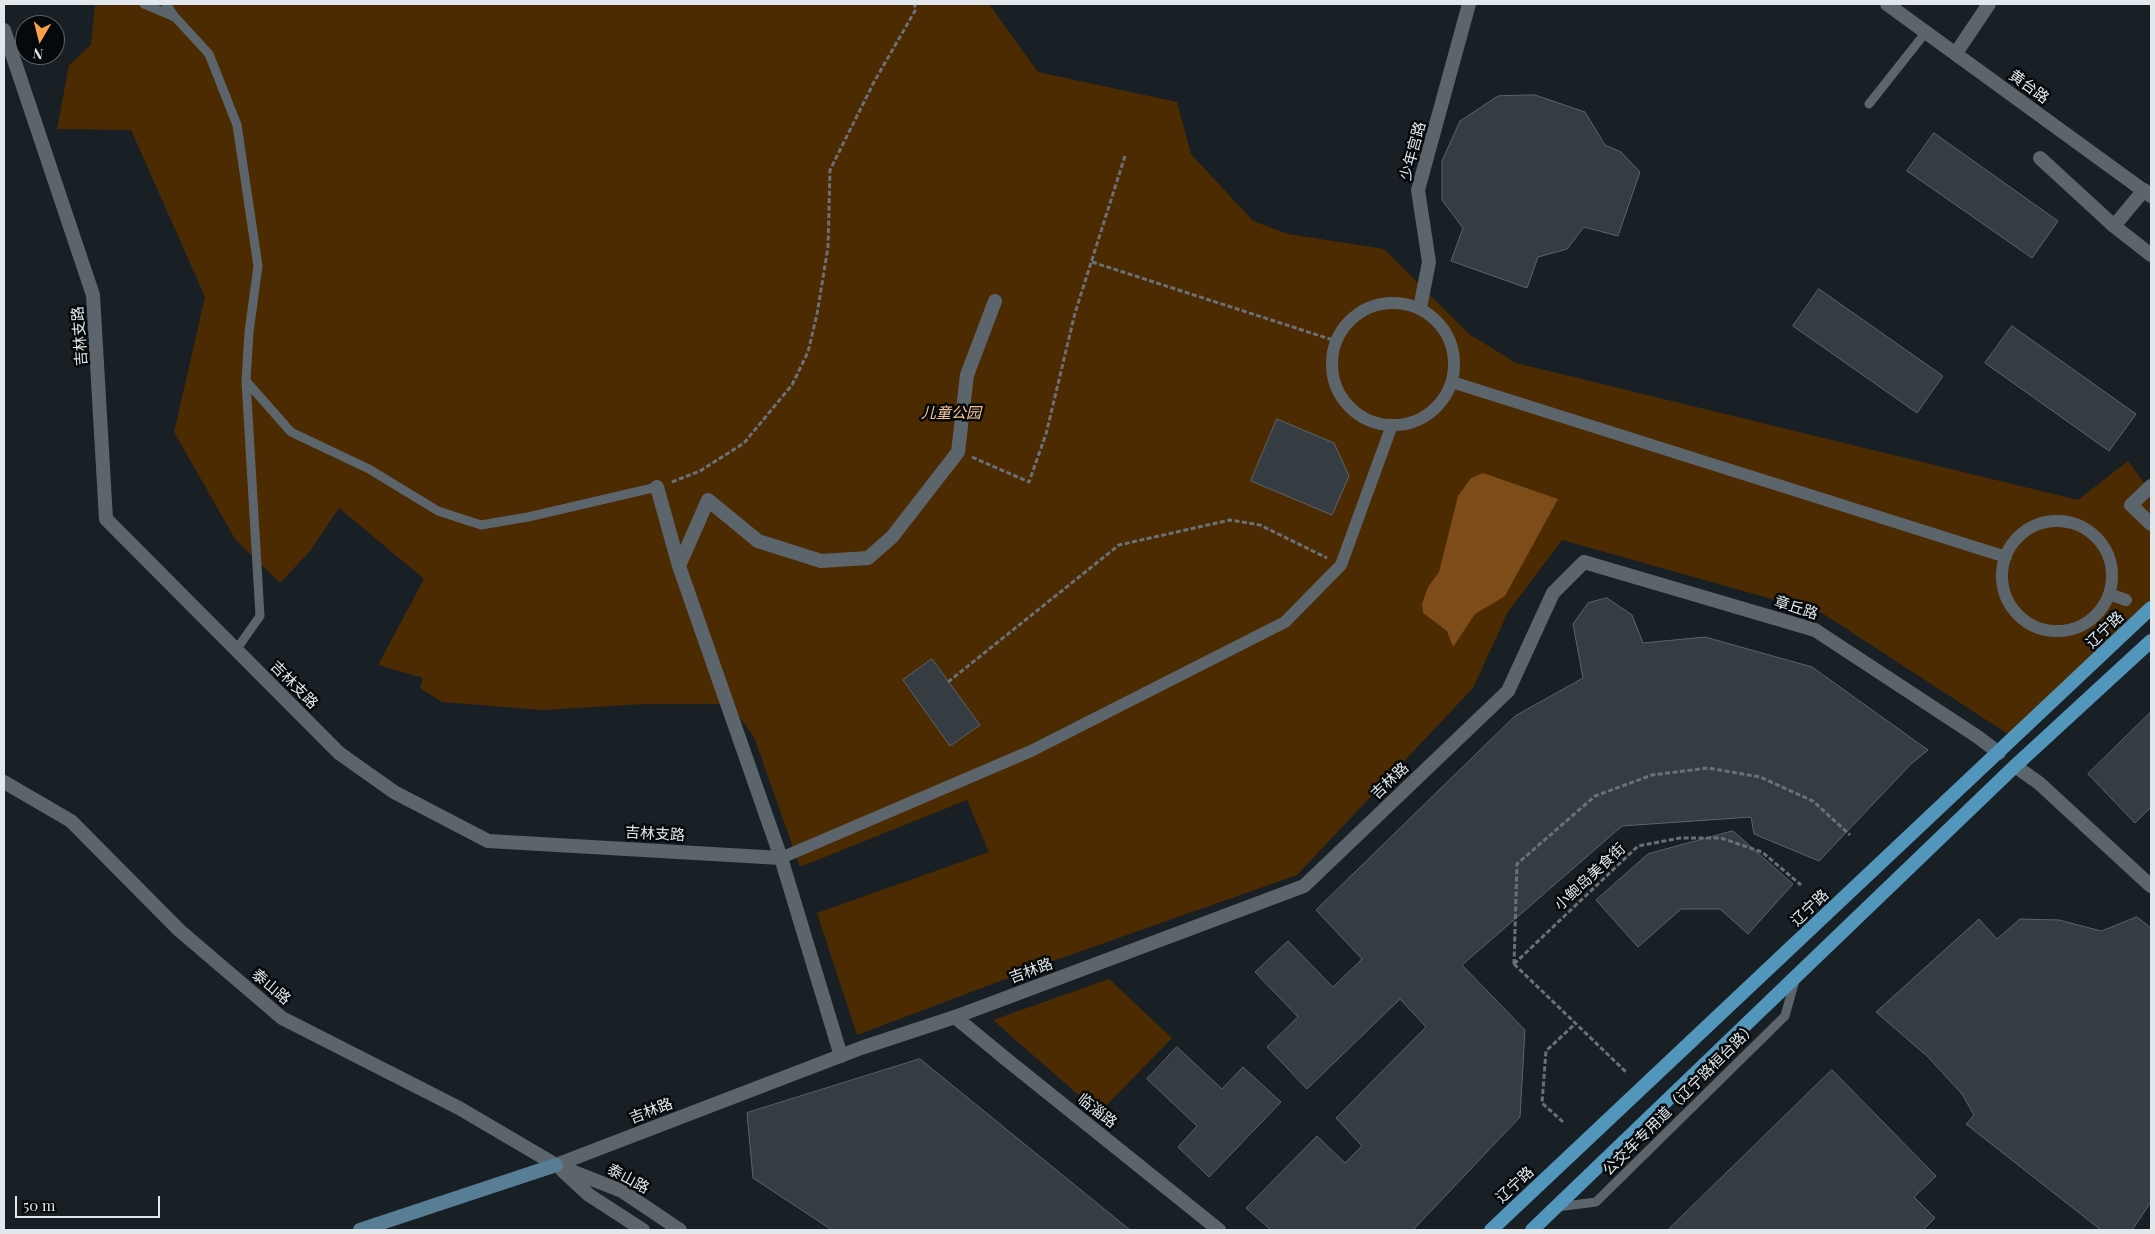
<!DOCTYPE html>
<meta charset="utf-8">
<style>
body{margin:0}
#map{position:relative;width:2155px;height:1234px;overflow:hidden;background:#182025;font-family:"Playfair Display",serif}
canvas{display:block}
.frame{position:absolute;inset:0;border:5px solid #e1e7ea;pointer-events:none}
.north{position:absolute;left:15px;top:15px;width:50px;height:50px;box-sizing:border-box;background:#06090b;border:1px solid #5e6264;border-radius:50%;rotate:188deg;font-size:14px;font-weight:700;line-height:20px;text-align:center;color:#e1e7ea}
.north::after{content:'';display:block;margin:auto;width:18px;height:22px;background:#f7a149;clip-path:polygon(50% 0,100% 100%,50% 72%,0 100%)}
.scale{position:absolute;left:15px;top:1196px;width:145px;height:22px;box-sizing:border-box;border:2px solid #e1e7ea;border-top:0;padding-left:6px;font-size:15px;line-height:18px;white-space:nowrap;color:#e1e7ea;-webkit-text-stroke:4px #06090b;paint-order:stroke}
</style>
<div id="map">
<canvas width="2155" height="1234"></canvas>
<div class="frame"></div>
<div class="north">N</div>
<div class="scale">50 m</div>
</div>
<script>
const c = document.querySelector('canvas').getContext('2d');
c.lineJoin = 'round';
function paint(path, color) { c.fillStyle = color; c.fill(path, 'evenodd'); }
function strokePath(path, color, width, dash) { c.strokeStyle = color; c.lineWidth = width; c.lineCap = dash ? 'butt' : 'round'; c.setLineDash(dash || []); c.stroke(path); }
function drawText(font, color, halo, rows, align = 'center') {
  c.font = font + ' "Playfair Display","Noto Sans SC",serif'; c.lineWidth = 5; c.setLineDash([]); c.textBaseline = 'middle'; c.strokeStyle = halo; c.fillStyle = color; for (const [text, x, y, turn = 0] of rows) {
    c.save(); c.translate(x, y); c.rotate((+turn || 0) * Math.PI / 180); c.textAlign = isNaN(turn) ? turn : align; if (halo) c.strokeText(text, 0, 0); c.fillText(text, 0, 0); c.restore();
  }
}
paint(new Path2D(`
 M95,4h894l49,68 139,30 14,52 62,67 35,13 96,15 85,85 47,29 562,137 50,-39 23,31v125l-137,121 -192,-125 -260,-73 -54,72 -35,76 -176,187 -241,85 -199,75 -40,-122 172,-61 -22,-52 -167,67 -46,-130 -24,-33h-85l-102,6 -101,-8 -22,-14 3,-10 -45,-13 46,-86 -85,-71 -29,43 -30,32 -45,-44 -61,-107 31,-135 -74,-167 -74,-1 12,-64 22,-20z
 M1109,979l63,59 -73,75 -106,-93z`), '#4c2a02');
paint(new Path2D(`
 M1483,473l75,26 -53,97 -30,18 -22,33 -6,-16 -24,-18 -1,-9 6,-17 11,-15 19,-76 13,-18z`), '#7d4c19');
const building = new Path2D(`
 M1535,95l50,17 20,33 16,7 19,20 -22,64 -34,-9 -17,22 -29,8 -11,31 -76,-27 12,-33 -21,-28v-39l18,-40 38,-25z
 M1934,133l124,88 -26,37 -125,-87z
 M1819,289l124,87 -26,37 -124,-87z
 M2012,326l124,88 -27,37 -124,-88z
 M1277,419l57,24 15,33 -17,39 -81,-34z
 M1607,598l25,17 11,28 62,-6 107,30 116,83 -17,14 -92,97 -65,-27 -3,-17 -129,9 -160,139 63,65 -5,87 -107,113h-142l-25,-22 71,-72 28,27 17,-17 -26,-28 90,-91 -26,-28 -93,90 -40,-42 31,-30 -43,-45 33,-31 45,46 29,-28 -46,-49 199,-194 68,-38 -10,-54 15,-21z
 M932,659l48,66 -30,21 -47,-66z
 M2151,712v95l-16,16 -47,-49z
 M1733,831l60,53 -45,50 -28,-25h-39l-43,38 -42,-47 52,-46z
 M2137,917l14,11v274l-19,28h-31l-135,-106 8,-9 -12,-21 -34,-37 -52,-45 103,-93 18,20 23,-20 39,1 42,11z
 M1177,1047l45,42 21,-22 38,35 -72,75 -31,-30 19,-21 -50,-47z
 M920,1059l210,171h-298l-79,-52 -6,-65z
 M1832,1070l104,106 -22,21 21,21 -12,12h-255z`);
paint(building, '#353d43');
strokePath(building, '#5b646a', 1);
strokePath(new Path2D(`
 M1092,262l244,79
 M972,457l57,25 17,-48 29,-121 50,-157
 M672,482l28,-11 44,-28 48,-58 16,-33 9,-38 11,-67 2,-77 44,-88 42,-73 -2,-5
 M948,682l171,-137 111,-25 30,5 67,33
 M1514,964l3,-100 78,-68 57,-21 56,-7 52,9 53,24 37,34
 M1514,964l124,-118 42,-8h41l41,14 39,33
 M1514,964l113,109
 M1563,1122l-21,-19 4,-52 30,-28`), '#6a7176', 3, [5, 2.5]);
strokePath(new Path2D(`
 M144,4l31,13
 M166,4l9,13 34,37 28,71 21,141 -9,66 -3,49 45,51 78,37 69,42 43,14 47,-8 129,-30
 M1869,104l57,-72
 M236,650l24,-34 -14,-235
 M1557,1207l39,-5 189,-186 10,-36`), '#5c656b', 9);
strokePath(new Path2D(`
 M1332 364a61 61 0 1 1 122 0a61 61 0 1 1-122 0Z
 M1452,382l554,175
 M2002 576a55 55 0 1 1 110 0a55 55 0 1 1-110 0Z
 M2109,594l17,6
 M781,858l250,-107 254,-129 56,-57 51,-140`), '#5c656b', 12);
strokePath(new Path2D(`
 M4,30l89,265 13,224 233,234 55,39 94,49 293,17 60,198
 M1956,53l33,-49
 M2040,158l74,68 37,29
 M2114,226l30,-36
 M1420,308l9,-46 -11,-72 51,-186
 M2151,486l-20,19 20,19
 M657,487l22,79 102,292
 M679,566l29,-66 50,41 63,20 47,-3 24,-21 66,-85 9,-77 28,-74
 M2015,766l24,17 112,103
 M4,782l67,39 108,109 103,88 177,90 97,57 66,26 58,39
 M955,1017l51,42 213,171
 M562,1170l27,25 54,35`), '#5c656b', 14);
strokePath(new Path2D(`
 M1887,4l264,192
 M556,1165l305,-117 94,-31 349,-131 204,-195 45,-98 31,-31 231,68 163,107 21,16`), '#5c656b', 14);
strokePath(new Path2D(`
 M360,1230l196,-65`), '#577e94', 14);
strokePath(new Path2D(`
 M1491,1230l660,-622
 M1532,1230l483,-464 136,-125`), '#5296bc', 14);
drawText('15px', '#e1e7ea', '#06090b', [
 ["黄台路",2029,87,36],
 ["少年宫路",1413,151,-75],
 ["吉林支路",80,336,-94],
 ["章丘路",1796,608,18],
 ["辽宁路",2105,630,-44],
 ["吉林支路",294,685,45],
 ["吉林路",1390,781,-44],
 ["吉林支路",655,834,3],
 ["小鲍岛美食街",1590,877,-43],
 ["辽宁路",1810,908,-44],
 ["吉林路",1031,971,-20],
 ["泰山路",271,987,40],
 ["公交车专用道（辽宁路桓台路）",1680,1099,-45],
 ["吉林路",651,1111,-21],
 ["临淄路",1097,1111,38],
 ["泰山路",628,1179,28],
 ["辽宁路",1515,1185,-43]
]);
drawText('italic 15px', '#f8c394', '#06090b', [
 ["儿童公园",951,413]
]);
</script>
